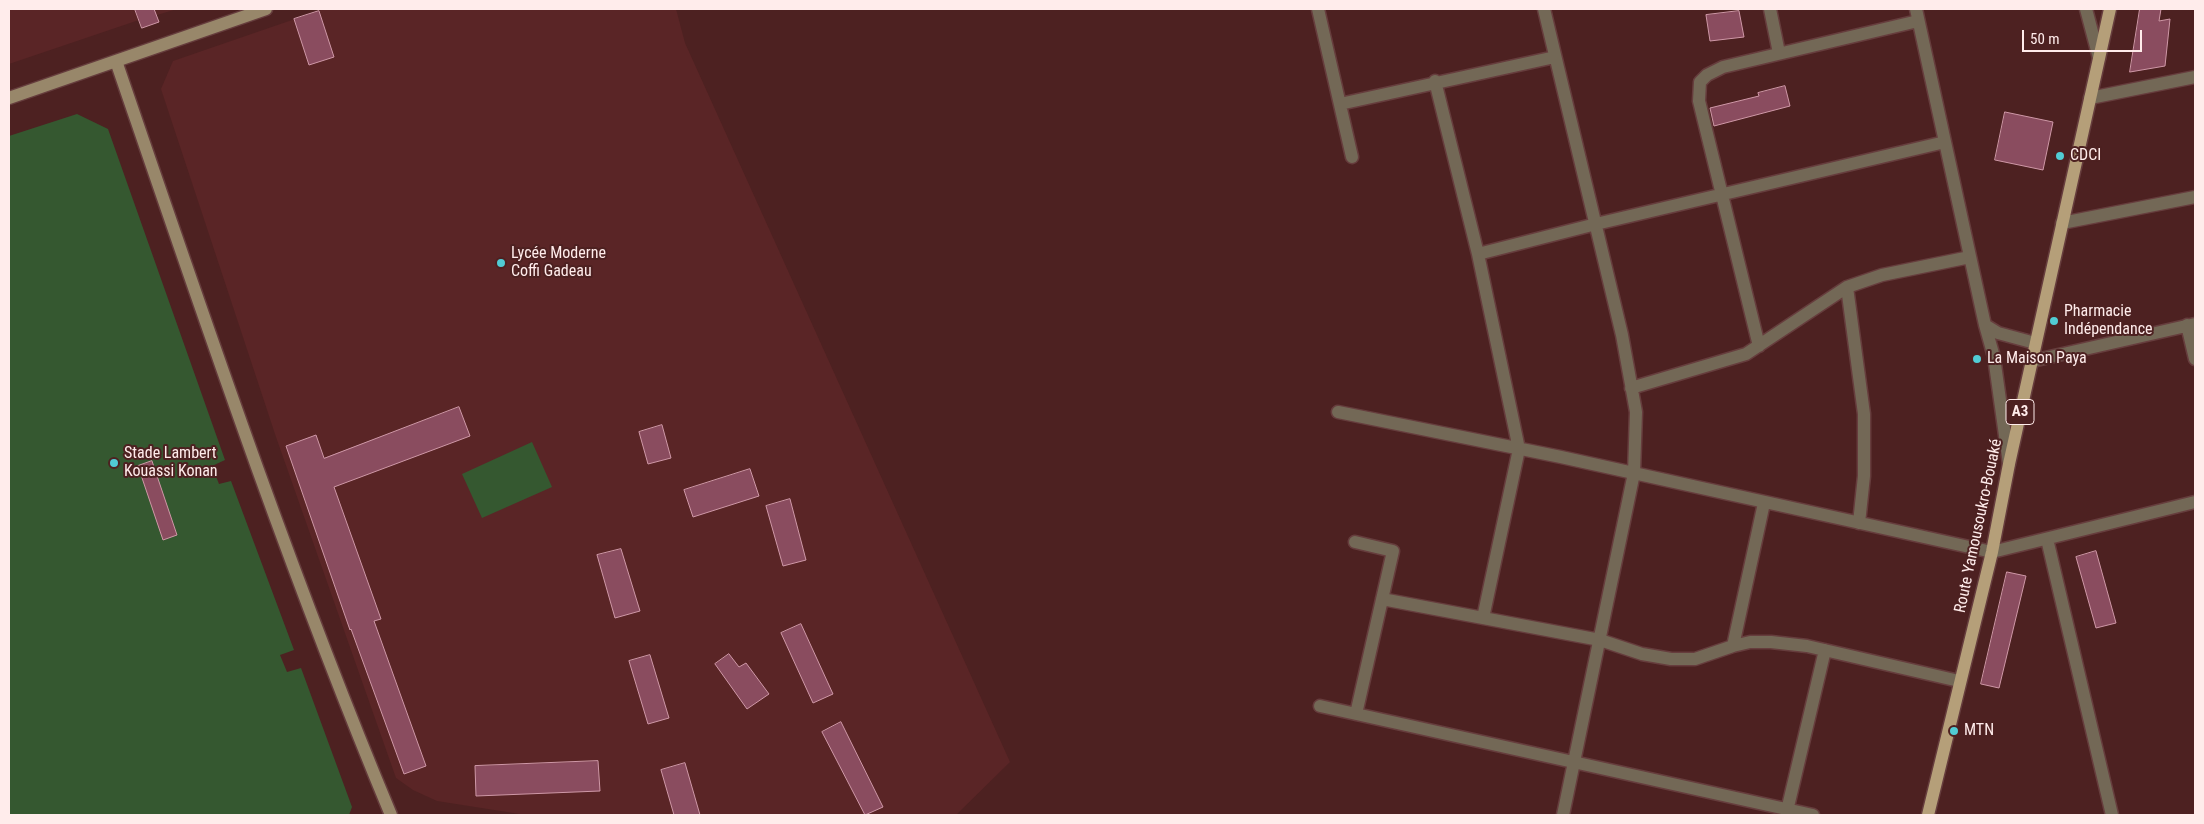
<!DOCTYPE html>
<meta charset="utf-8">
<style>
body{margin:0}
#map{position:relative;width:2204px;height:824px;overflow:hidden;background:#4d2121;font-family:"Roboto Condensed",sans-serif}
canvas{display:block}
.frame{position:absolute;inset:0;border:10px solid #ffeceb;pointer-events:none}
.scale{position:absolute;left:2022px;top:30px;width:120px;height:22px;box-sizing:border-box;border:2px solid #ffeceb;border-top:0;padding-left:6px;font-size:15px;line-height:18px;white-space:nowrap;color:#ffeceb;-webkit-text-stroke:4px #4d2121;paint-order:stroke}
</style>
<div id="map">
<canvas width="2204" height="824"></canvas>
<div class="frame"></div>
<div class="scale">50 m</div>
</div>
<script>
const c = document.querySelector('canvas').getContext('2d');
c.lineJoin = 'round';
function paint(path, color) { c.fillStyle = color; c.fill(path, 'evenodd'); }
function strokePath(path, color, width, dash) { c.strokeStyle = color; c.lineWidth = width; c.lineCap = dash ? 'butt' : 'round'; c.setLineDash(dash || []); c.stroke(path); }
function drawText(font, color, halo, rows, align = 'center') {
  c.font = font + ' "Roboto Condensed",sans-serif'; c.lineWidth = 4; c.setLineDash([]); c.textBaseline = 'middle'; c.strokeStyle = halo; c.fillStyle = color; for (const [text, x, y, turn = 0] of rows) {
    c.save(); c.translate(x, y); c.rotate((+turn || 0) * Math.PI / 180); c.textAlign = isNaN(turn) ? turn : align; if (halo) c.strokeText(text, 0, 0); c.fillText(text, 0, 0); c.restore();
  }
}
paint(new Path2D(`
 M9,9h168l-20,6 2,7 -17,6 -3,-8 -130,44z
 M324,9h352l9,34 325,719 -54,53h-430l-89,-14 -24,-11 -17,-12 -120,-341 -115,-348 12,-28z`), '#5a2526');
paint(new Path2D(`
 M77,114l31,15 117,331 -13,6 7,18 12,-3 63,169 -14,5 7,17 14,-4 51,139 -3,8h-340v-679z
 M532,442l20,45 -70,31 -20,-44z`), '#355830');
const building = new Path2D(`
 M135,9h19l5,13 -17,6z
 M2140,9h21l-2,12 11,-2 -5,47 -35,6z
 M319,11l15,46 -25,8 -15,-46z
 M1739,11l5,26 -34,4 -4,-26z
 M1785,86l5,20 -76,20 -4,-18 49,-12 -1,-3z
 M2005,112l48,10 -10,48 -48,-10z
 M459,407l11,29 -136,51 47,132 -7,2 52,145 -22,8 -53,-145 -1,1 -64,-184 30,-11 8,23z
 M662,425l9,33 -23,6 -9,-32z
 M152,461l25,74 -14,5 -25,-74z
 M750,469l9,27 -66,21 -9,-27z
 M790,499l16,61 -23,6 -17,-60z
 M621,549l19,62 -25,7 -18,-63z
 M2096,551l20,72 -20,5 -20,-71z
 M2007,572l19,4 -27,112 -18,-4z
 M801,624l32,70 -20,9 -32,-70z
 M729,654l10,13 7,-4 23,31 -22,15 -32,-45z
 M650,655l19,63 -21,6 -19,-63z
 M841,722l42,85 -18,8 -43,-83z
 M598,761l2,30 -124,5 -1,-30z
 M685,763l15,52h-26l-13,-45z`);
paint(building, '#8a4c5f');
strokePath(building, '#cf98a7', 1);
const street = new Path2D(`
 M1318,9l34,148
 M1544,9l78,326 14,77 -2,61 -71,342
 M1770,9l9,44
 M1916,9l69,316 9,32 15,107
 M2086,9l13,49
 M1435,81l43,173 41,195 -36,169
 M2090,98l105,-21
 M1340,104l215,-47
 M2062,223l133,-26
 M1478,254l118,-30 349,-82
 M1847,287l17,127v62l-5,47
 M1985,325l13,8 37,10
 M2187,325l8,34
 M1759,346l-60,-245 1,-19 7,-7 16,-8 195,-46
 M2032,361l163,-37
 M1631,388l115,-34 101,-67 35,-12 88,-18
 M1338,412l223,45 431,95 203,-50
 M2047,539l65,276
 M1355,542l38,9 -37,163
 M1382,599l218,41 42,14 29,5h24l38,-13 17,-4h21l36,4 152,35
 M1733,646l31,-143
 M1320,706l493,109
 M1786,815l39,-165`);
const secondary = new Path2D(`
 M116,61c87,254 172,507 275,754
 M9,98l257,-89`);
const primary = new Path2D(`
 M1928,815l64,-263 17,-88 101,-455`);
strokePath(street, '#663d3d', 15);
strokePath(secondary, '#663d3d', 15);
strokePath(primary, '#663d3d', 15);
strokePath(street, '#736856', 12);
strokePath(secondary, '#98876a', 12);
strokePath(primary, '#b59f79', 12);
for (const [x, y, r, color] of [
 [2060,156,5,"#51ccd4"],
 [501,263,5,"#51ccd4"],
 [2054,321,5,"#51ccd4"],
 [1977,359,5,"#51ccd4"],
 [114,463,5,"#51ccd4"],
 [1954,731,5,"#51ccd4"]
]) { const dot = new Path2D(); dot.arc(x, y, r, 0, 2 * Math.PI); c.fillStyle = color; c.fill(dot); strokePath(dot, '#4d2121', 2); }
for (const [x, y, w] of [
 [2020,412,28]
]) { const box = new Path2D(); box.roundRect(x - w / 2, y - 12.5, w, 25, 4); c.fillStyle = '#4d2121'; c.fill(box); strokePath(box, '#ffeceb', 1); }
drawText('bold 15px', '#ffeceb', null, [
 ["A3",2020,412]
]);
drawText('16px', '#ffeceb', '#4d2121', [
 ["CDCI",2070,156],
 ["Lycée Moderne",511,254],
 ["Coffi Gadeau",511,272],
 ["Pharmacie",2064,312],
 ["Indépendance",2064,330],
 ["La Maison Paya",1987,359],
 ["Stade Lambert",124,454],
 ["Kouassi Konan",124,472],
 ["MTN",1964,731]
], 'left');
drawText('16px', '#ffeceb', '#4d2121', [
 ["Route Yamousoukro-Bouaké",1979,526,-78]
]);
</script>
